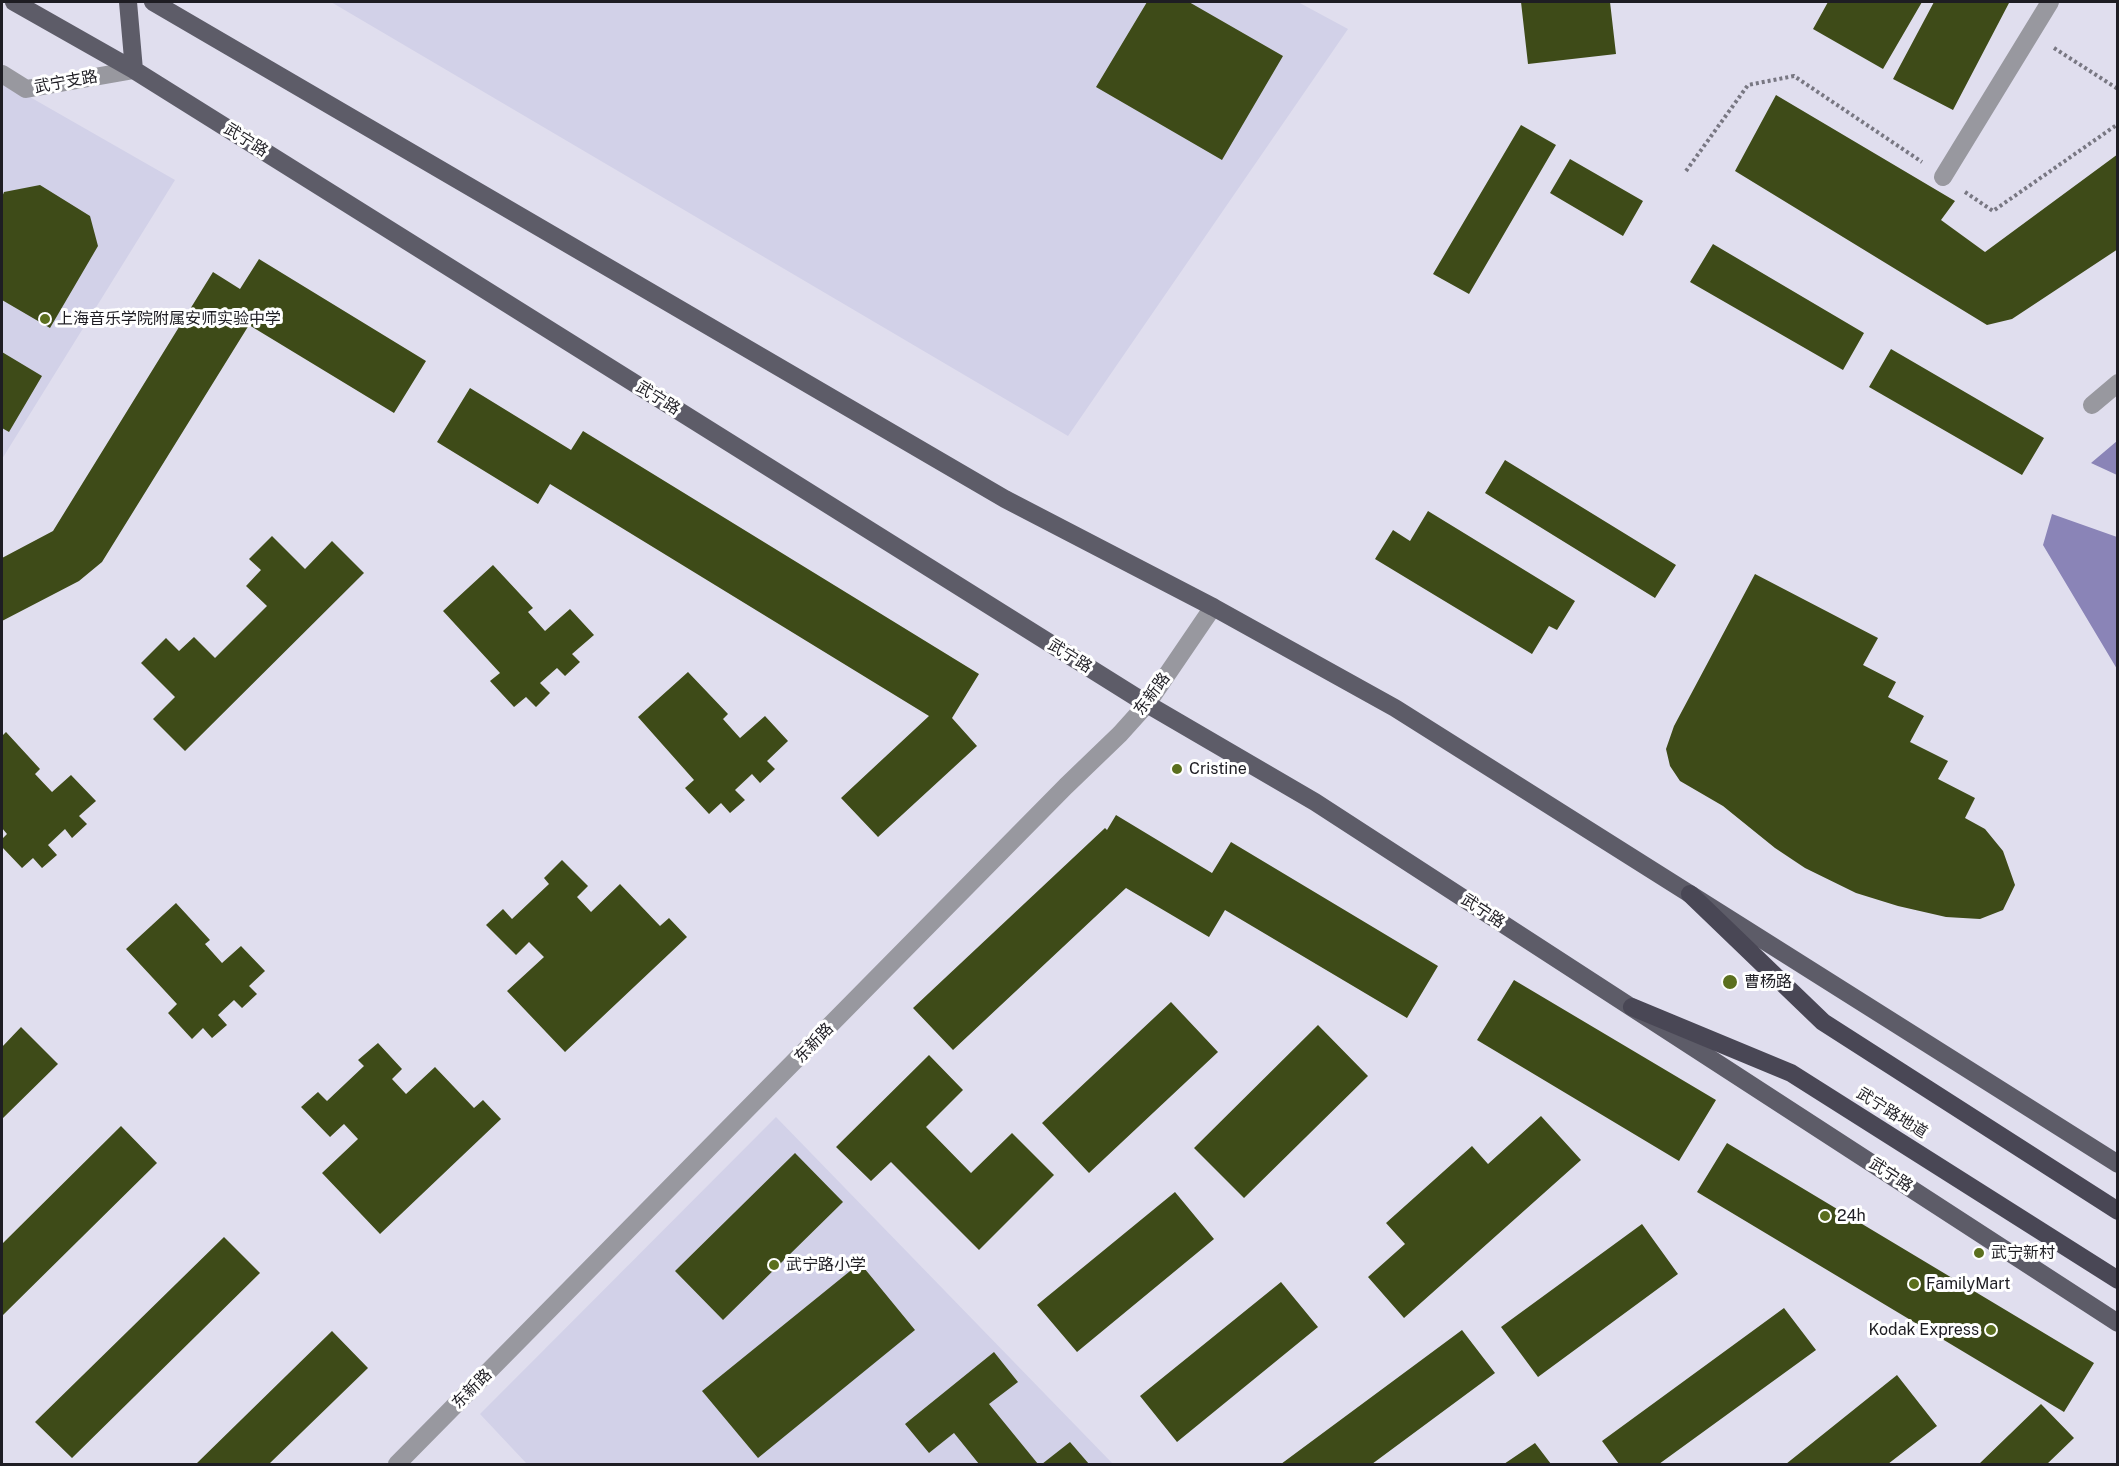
<!DOCTYPE html>
<meta charset="utf-8">
<style>
body{margin:0}
#map{position:relative;width:2119px;height:1466px;overflow:hidden;background:#e0deee;font-family:"Public Sans",sans-serif}
canvas{display:block}
.frame{position:absolute;inset:0;border:3px solid #1e1d23;pointer-events:none}
</style>
<div id="map">
<canvas width="2119" height="1466"></canvas>
<div class="frame"></div>
</div>
<script>
const c = document.querySelector('canvas').getContext('2d');
c.lineJoin = 'round';
function paint(path, color) { c.fillStyle = color; c.fill(path, 'evenodd'); }
function strokePath(path, color, width, dash) { c.strokeStyle = color; c.lineWidth = width; c.lineCap = dash ? 'butt' : 'round'; c.setLineDash(dash || []); c.stroke(path); }
function drawText(font, color, halo, rows, align = 'center') {
  c.font = font + ' "Public Sans","Noto Sans SC",sans-serif'; c.lineWidth = 6; c.setLineDash([]); c.textBaseline = 'middle'; c.strokeStyle = halo; c.fillStyle = color; for (const [text, x, y, turn = 0] of rows) {
    c.save(); c.translate(x, y); c.rotate((+turn || 0) * Math.PI / 180); c.textAlign = isNaN(turn) ? turn : align; if (halo) c.strokeText(text, 0, 0); c.fillText(text, 0, 0); c.restore();
  }
}
paint(new Path2D(`
 M331,2h967l50,27 -280,407z
 M2,81l173,99 -173,279z
 M776,1117l337,347h-586l-47,-50z`), '#d2d1e8');
paint(new Path2D(`
 M2117,441v34l-26,-12z
 M2052,514l65,23v132l-74,-124z`), '#8a84b7');
paint(new Path2D(`
 M1147,2h42l94,54 -61,104 -126,-73z
 M1521,2h89l6,52 -88,10z
 M1828,2h94l-39,67 -70,-40z
 M1934,2l75,1 -56,107 -60,-31z
 M1776,95l179,106 -14,19 44,32 133,-98v95l-106,70 -25,6 -252,-154z
 M1521,125l35,20 -87,149 -36,-20z
 M1570,159l73,42 -20,35 -73,-43z
 M40,185l50,31 8,30 -48,82 -48,-28v-103l2,-5z
 M1713,244l151,89 -21,37 -153,-88z
 M259,259l167,102 -32,52 -145,-88 -147,237 -23,19 -77,40v-63l51,-27 160,-259 27,17z
 M1891,349l153,89 -22,37 -153,-88z
 M2,352l40,24 -33,56 -7,-4z
 M470,388l101,62 12,-19 396,243 -27,44 25,28 -99,91 -37,-39 88,-82 -379,-232 -12,20 -101,-62z
 M1505,460l171,105 -21,33 -170,-105z
 M1428,511l147,90 -18,29 -8,-4 -17,28 -157,-95 18,-29 17,11z
 M272,536l33,33 27,-28 32,32 -179,178 -32,-32 22,-22 -34,-34 25,-25 13,13 15,-14 21,21 52,-52 -21,-20 15,-16 -12,-11z
 M493,565l40,43 -5,4 17,19 25,-22 24,26 -22,19 8,8 -15,14 -8,-8 -17,15 10,10 -14,14 -10,-10 -12,10 -24,-26 10,-8 -57,-62z
 M1755,574l123,64 -15,27 33,17 -8,15 36,19 -14,26 38,19 -10,18 37,19 -10,20 20,11 18,22 12,34 -12,25 -23,9 -34,-2 -48,-11 -42,-13 -51,-25 -30,-20 -52,-42 -43,-25 -10,-15 -4,-17 8,-23z
 M688,672l40,42 -5,5 17,19 25,-22 23,25 -21,20 8,8 -15,14 -8,-9 -17,16 10,10 -15,13 -9,-10 -12,11 -24,-26 9,-8 -56,-63z
 M6,732l34,37 -5,5 17,18 19,-17 25,26 -17,15 8,8 -15,14 -7,-9 -17,16 9,10 -15,13 -9,-10 -11,10 -20,-21v-8l5,-5 -5,-6v-92z
 M1116,815l96,58 19,-31 207,124 -31,52 -182,-108 -16,27 -83,-49 -173,162 -40,-42 192,-180 2,2z
 M562,860l26,26 -11,11 14,15 29,-28 40,42 9,-8 18,19 -122,115 -58,-61 37,-34 -15,-15 -13,13 -30,-30 17,-16 9,10 37,-35 -5,-6z
 M176,903l34,37 -5,4 17,19 19,-17 24,25 -16,15 8,8 -15,14 -8,-8 -16,15 9,10 -15,13 -9,-10 -11,11 -24,-26 9,-9 -51,-55z
 M1514,980l202,120 -37,61 -202,-121z
 M1171,1002l47,50 -129,121 -47,-50z
 M1318,1025l50,51 -124,122 -50,-50z
 M21,1027l37,37 -56,55v-72z
 M378,1043l24,26 -10,10 14,15 29,-27 39,41 9,-8 18,19 -121,115 -58,-61 36,-34 -14,-15 -14,13 -29,-30 17,-15 9,9 37,-35 -6,-6z
 M929,1055l34,35 -37,37 45,46 41,-40 42,42 -75,75 -88,-88 -20,19 -35,-34z
 M1541,1116l40,44 -177,158 -36,-41 37,-33 -19,-21 86,-77 16,18z
 M121,1126l36,37 -155,153v-72z
 M1727,1143l367,220 -30,49 -367,-220z
 M795,1153l48,49 -120,118 -48,-49z
 M1175,1192l39,47 -137,113 -40,-47z
 M1642,1224l36,50 -140,103 -37,-50z
 M224,1237l36,36 -188,185 -37,-36z
 M860,1263l55,67 -157,128 -56,-67z
 M1281,1282l37,45 -141,115 -37,-46z
 M1784,1308l32,42 -157,114h-40l-17,-23z
 M1462,1330l33,43 -123,91h-91z
 M332,1331l36,37 -99,96h-73z
 M994,1352l24,30 -29,22 49,60h-59l-25,-31 -25,20 -24,-29z
 M1897,1375l40,51 -49,38h-102z
 M2041,1404l33,34 -27,26h-68z
 M1070,1442l19,22h-47z
 M1535,1443l16,21h-47z`), '#3e4b18');
strokePath(new Path2D(`
 M2054,48l64,41
 M1686,171l62,-86 46,-9 128,86
 M1965,192l28,19 125,-87`), '#787782', 4, [3, 3]);
strokePath(new Path2D(`
 M2,74l24,15 108,-19
 M1943,177l107,-175
 M2092,405l26,-22
 M397,1464l669,-678 54,-52 27,-30 66,-97`), '#98989f', 18);
strokePath(new Path2D(`
 M14,2l120,68 1013,634 168,98 803,521
 M128,2l6,68
 M153,2l852,497 208,108 182,101 723,456`), '#5d5c68', 18);
strokePath(new Path2D(`
 M1690,894l133,128 295,189
 M1632,1007l159,66 327,207`), '#494755', 18);
for (const [x, y, r, color] of [
 [45,319,6,"#5b6f1e"],
 [1177,769,6,"#5b6f1e"],
 [1730,982,8,"#5b6f1e"],
 [1825,1216,6,"#5b6f1e"],
 [1979,1253,6,"#5b6f1e"],
 [774,1265,6,"#5b6f1e"],
 [1914,1284,6,"#5b6f1e"],
 [1991,1330,6,"#5b6f1e"]
]) { const dot = new Path2D(); dot.arc(x, y, r, 0, 2 * Math.PI); c.fillStyle = color; c.fill(dot); strokePath(dot, '#fff', 2); }
drawText('16px', '#1e1d23', '#fff', [
 ["武宁支路",66,82,-10],
 ["武宁路",246,140,32],
 ["武宁路",658,398,32],
 ["武宁路",1070,656,32],
 ["东新路",1152,694,-53],
 ["武宁路",1483,911,33],
 ["东新路",814,1043,-46],
 ["武宁路地道",1892,1113,32],
 ["武宁路",1891,1175,33],
 ["东新路",472,1389,-45]
]);
drawText('16px', '#1e1d23', '#fff', [
 ["上海音乐学院附属安师实验中学",57,319],
 ["Cristine",1189,769],
 ["曹杨路",1744,982],
 ["24h",1837,1216],
 ["武宁新村",1991,1253],
 ["武宁路小学",786,1265],
 ["FamilyMart",1926,1284],
 ["Kodak Express",1979,1330,"right"]
], 'left');
</script>
